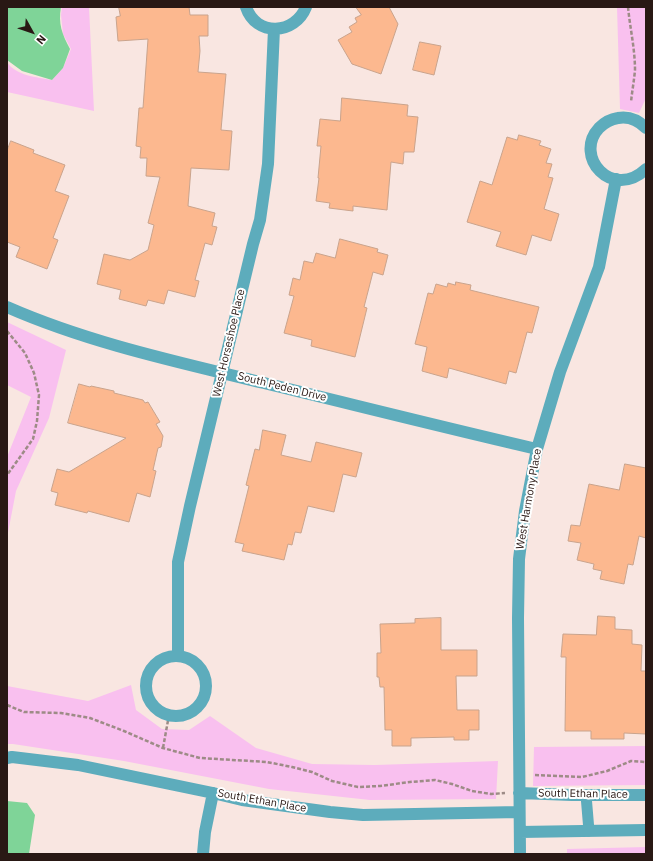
<!DOCTYPE html>
<style>
body{margin:0}
#map{position:relative;width:653px;height:861px;overflow:hidden;background:#f9e6e1;font-family:"IBM Plex Sans",sans-serif}
canvas{display:block}
.frame{position:absolute;inset:0;border:8px solid #291814;pointer-events:none}
.north{position:absolute;left:12px;top:12px;width:40px;height:40px;-webkit-text-stroke:3px #fff;paint-order:stroke;rotate:130deg;font-size:11px;font-weight:700;line-height:16px;text-align:center;color:#291814}
.north::after{content:'';display:block;margin:auto;width:14px;height:18px;background:#291814;clip-path:polygon(50% 0,100% 100%,50% 72%,0 100%)}
</style>
<div id="map">
<canvas width="653" height="861"></canvas>
<div class="frame"></div>
<div class="north">N</div>
</div>
<script>
const c = document.querySelector('canvas').getContext('2d');
c.lineJoin = 'round';
function paint(path, color) { c.fillStyle = color; c.fill(path, 'evenodd'); }
function strokePath(path, color, width, dash) { c.strokeStyle = color; c.lineWidth = width; c.lineCap = dash ? 'butt' : 'round'; c.setLineDash(dash || []); c.stroke(path); }
function drawText(font, color, halo, rows, align = 'center') {
  c.font = font + ' "IBM Plex Sans",sans-serif'; c.lineWidth = 4; c.setLineDash([]); c.textBaseline = 'middle'; c.strokeStyle = halo; c.fillStyle = color; for (const [text, x, y, turn = 0] of rows) {
    c.save(); c.translate(x, y); c.rotate((+turn || 0) * Math.PI / 180); c.textAlign = isNaN(turn) ? turn : align; if (halo) c.strokeText(text, 0, 0); c.fillText(text, 0, 0); c.restore();
  }
}
paint(new Path2D(`
 M62,7h27l5,104 -87,-19v-30c9,14 30,15 45,18l11,-12 8,-19 -8,-15 -2,-19z
 M617,7h29v91l-7,15 -19,-4z
 M7,322l59,28 -17,68 -33,73 -9,47v-81l24,-60 -24,-12z
 M131,685l5,25 26,19 27,1 21,-14 46,32 56,16 63,1 123,-4 -2,38 -126,1 -101,-11 -145,-28 -111,-17h-6v-58l81,15z
 M646,746v39l-113,1 1,-39z
 M646,847v7h-79v-5z`), '#f9c0ef');
paint(new Path2D(`
 M7,7h54c-3,17 1,27 9,42l-7,19 -11,12 -30,-9 -15,-11z
 M7,801l20,2 8,12 -6,39h-22z`), '#7fd498');
const building = new Path2D(`
 M119,7h70l1,8h18v21h-9l1,15 -2,21 28,2 -5,56 11,1 -3,39 -38,-2 -3,38 27,7 -3,13 5,1 -5,18 -7,-2 -10,37 4,1 -4,16 -27,-7 -4,14 -16,-4 -2,6 -27,-7 2,-9 -24,-6 7,-30 26,6 18,-10 6,-25 -6,-2 12,-46 -14,-1 1,-18h-7l1,-11 -5,-1 3,-38h4l5,-69 -30,2 -2,-24 4,-1z
 M356,7h33l9,17 -17,50 -29,-10 -14,-24 14,-8 -3,-5 8,-5 -2,-4 6,-3z
 M420,42l21,4 -7,29 -21,-5z
 M342,98l66,7 -1,11 11,1 -4,35h-10l-1,12 -12,-2 -4,48 -34,-4v5l-24,-3 1,-5 -14,-2 3,-23h-1l3,-32h-4l3,-27 20,2z
 M519,135l22,6 -2,4 12,4 -5,14 6,1 -4,13 5,1 -9,31 15,5 -8,27 -19,-6 -6,20 -30,-9 5,-14 -34,-10 13,-41 12,4 15,-48 10,3z
 M11,141l23,9 -1,3 32,12 -10,26 14,5 -16,42 5,2 -11,29 -31,-12 4,-10 -13,-5v-91z
 M340,239l38,10 -1,3 11,3 -5,20 -10,-3 -9,35 3,1 -12,49 -44,-11 1,-6 -28,-7 10,-37 -5,-1 4,-17 7,2 4,-19 9,2 3,-10 19,5z
 M456,282l15,3 -1,5 69,17 -7,26 -5,-1 -11,41 -7,-2 -3,13 -57,-16 -2,10 -25,-7 5,-24 -12,-3 13,-51 5,1 3,-10 11,3 1,-4 7,2z
 M79,384l11,3 1,-1 23,5v2l29,7 2,3 3,-1 12,20 -4,2 7,12 -2,11 -3,1 -5,22 3,1 -6,26 -13,-4 -8,29 -41,-11 -1,2 -32,-8 3,-12 -7,-2 6,-22 12,3 57,-34 -58,-15z
 M263,430l23,5 -5,20 30,7 5,-20 46,11 -6,24 -13,-3 -9,38 -26,-6 -7,27 -6,-1 -3,13 -4,-1 -4,16 -42,-9 2,-7 -9,-2 14,-56 -3,-1 9,-36 4,1z
 M625,464l21,4v70l-7,-2 -6,29 -5,-1 -4,20 -24,-5 2,-8 -9,-2 1,-5 -17,-4 4,-17 -13,-2 3,-16 9,1 9,-42 30,6z
 M598,616l17,1v12l17,1v14l10,1 -1,26h5v63l-22,-1v6h-33v-8h-26l1,-74h-5l2,-23 33,1z
 M441,618v32h36v26h-21l1,34h22v20h-10v10h-15v-3l-43,1v8h-19v-16h-7l-1,-43h-4l-1,-10h-2v-24h4l-1,-29 35,-1v-4z`);
paint(building, '#fcb88f');
strokePath(building, '#c9a38c', 1);
strokePath(new Path2D(`
 M628,7c2,21 7,42 7,63 -1,11 -3,22 -4,32
 M7,331l18,22 9,20 5,22 -2,26 -4,18 -26,36
 M7,705l17,7 37,1 29,5 34,13 39,17 37,10 67,4 25,5 20,5 20,9 26,6 22,-1 30,-4 25,-2 17,4 20,7 19,3 14,-1
 M163,748l6,-33
 M535,775l47,2 25,-6 24,-10 15,1`), '#9d8b86', 2.5, [4, 2]);
strokePath(new Path2D(`
 M586,795l3,36`), '#5dacbc', 11);
strokePath(new Path2D(`
 M246,7c10,30 49,28 60,0
 M646,128c-7,-7 -17,-12 -28,-10 -7,1 -13,4 -19,10 -26,28 13,73 47,41
 M7,307c82,36 171,55 257,76 91,22 182,45 273,66
 M178,655v-93l12,-56 63,-262 7,-24 8,-56 6,-135
 M146 686a30 30 0 1 1 60 0a30 30 0 1 1-60 0Z
 M7,758l5,-1 66,8 135,28 29,7 88,12 33,3 156,-3
 M519,793l53,2h74
 M520,832l126,-2
 M203,854l2,-22 8,-39
 M520,854l-2,-236 1,-59 6,-48 12,-62 23,-77 39,-105 17,-88`), '#5dacbc', 12);
drawText('11px', '#291814', '#fff', [
 ["West Horseshoe Place",229,343,-77],
 ["South Peden Drive",282,387,14],
 ["West Harmony Place",529,499,-80],
 ["South Ethan Place",583,794,1],
 ["South Ethan Place",262,801,10]
]);
</script>
